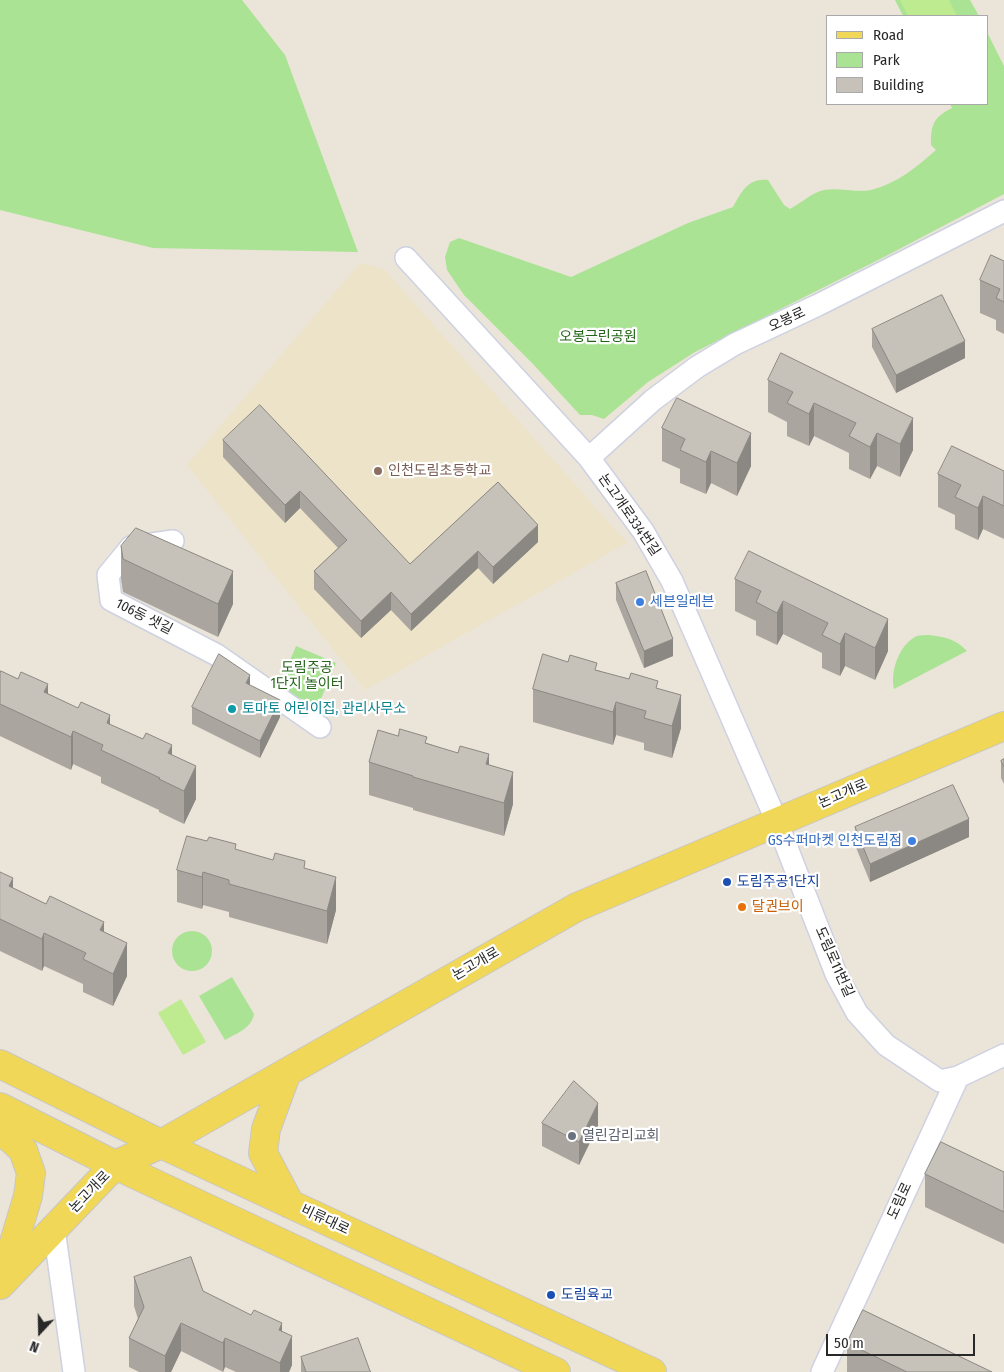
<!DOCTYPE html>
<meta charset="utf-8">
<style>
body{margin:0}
#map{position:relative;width:1004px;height:1372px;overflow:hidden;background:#ebe4d9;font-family:"Fira Sans Condensed",sans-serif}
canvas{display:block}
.legend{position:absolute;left:826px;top:15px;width:162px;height:90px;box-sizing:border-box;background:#fff;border:1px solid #a9a9a9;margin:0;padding:6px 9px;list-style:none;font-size:15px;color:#282828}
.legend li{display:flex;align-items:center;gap:10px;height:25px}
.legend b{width:25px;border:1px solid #a9a9a9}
.north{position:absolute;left:15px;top:1307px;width:50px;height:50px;-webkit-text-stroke:4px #fff;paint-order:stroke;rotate:201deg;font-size:14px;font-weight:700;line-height:20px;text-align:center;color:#282828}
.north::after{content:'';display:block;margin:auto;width:18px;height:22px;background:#282828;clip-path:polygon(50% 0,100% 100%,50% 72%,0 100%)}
.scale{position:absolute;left:826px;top:1334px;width:149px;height:22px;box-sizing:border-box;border:2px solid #282828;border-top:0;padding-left:6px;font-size:15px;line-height:18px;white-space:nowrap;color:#282828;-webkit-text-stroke:4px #fff;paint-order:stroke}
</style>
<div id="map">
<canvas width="1004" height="1372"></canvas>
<ul class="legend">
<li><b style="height:6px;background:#f1d757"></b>Road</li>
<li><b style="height:14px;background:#aae394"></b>Park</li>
<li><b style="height:14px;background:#c6c1b9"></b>Building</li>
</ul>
<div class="north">N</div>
<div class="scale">50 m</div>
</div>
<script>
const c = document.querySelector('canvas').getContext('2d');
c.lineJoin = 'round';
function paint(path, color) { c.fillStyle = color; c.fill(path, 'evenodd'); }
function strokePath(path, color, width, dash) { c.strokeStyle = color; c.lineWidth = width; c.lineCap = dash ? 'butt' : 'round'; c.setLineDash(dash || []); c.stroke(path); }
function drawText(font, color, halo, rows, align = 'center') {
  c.font = font + ' "Fira Sans Condensed","Noto Sans KR",sans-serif'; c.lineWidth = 4.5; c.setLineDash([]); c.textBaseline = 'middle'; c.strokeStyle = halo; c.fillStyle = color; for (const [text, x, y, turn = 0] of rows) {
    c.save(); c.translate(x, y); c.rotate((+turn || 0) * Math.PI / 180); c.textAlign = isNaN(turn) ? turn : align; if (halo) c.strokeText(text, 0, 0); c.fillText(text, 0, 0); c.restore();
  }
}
paint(new Path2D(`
 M360,263l24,6 243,274 -262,147 -178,-225z`), '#ede3c8');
paint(new Path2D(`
 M0,0h242l43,55 73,197 -205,-4 -153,-38z
 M895,0h75l9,16h-76z
 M988,34l16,32v128l-118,62 -191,96 -47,30 -44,37 -12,-4h-12l-47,-51 -69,-69 -17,-25 -2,-13 5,-15 9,-4 112,39 117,-54 45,-16c9,-16 15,-29 35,-27l16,25 6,4c11,-6 23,-17 34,-19 15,-3 32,3 47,0 25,-6 46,-23 65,-40l-5,-5c0,-21 2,-27 21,-37l-2,-4h38z
 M929,635c16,2 27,4 38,16l-73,38c-4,-17 5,-45 23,-53 3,-1 9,-1 12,-1z
 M296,646l40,17 -18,43 -40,-17z
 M172 951a20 20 0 1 1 40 0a20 20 0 1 1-40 0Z
 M232,977l22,37c-3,15 -17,19 -29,26l-26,-44z`), '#aae394');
paint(new Path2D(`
 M900,0h49l8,16h-49z
 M181,999l25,43 -23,13 -25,-42z`), '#beea90');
const minor = new Path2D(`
 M406,258l183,200 54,73 29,50 105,241 59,152 21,39 29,32 54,36 18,-4 46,-22
 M589,458l64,-58 44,-33 38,-23 83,-39 186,-94
 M173,541l-42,6 -23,28 3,25 106,55 103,72
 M54,1229l20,143
 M822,1372l136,-295`);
const major = new Path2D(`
 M0,1064l161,80 491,228
 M287,1072l-21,57 -3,24 27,51
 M0,1107l115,58 441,207
 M0,1129l23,21 8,23 -3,23 -25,83
 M0,1285l115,-120 46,-21 416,-237 427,-181`);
strokePath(minor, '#ced1e1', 24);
strokePath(major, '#c7c7c7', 30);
strokePath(minor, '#fff', 21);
strokePath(major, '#f1d757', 28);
paint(new Path2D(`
 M1004,261v73l-8,-4v-10l-16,-7v-33z
 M872,329l93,29 -69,35 -24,-46z
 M768,380l145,70 -13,27 -23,-11 -7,13 -21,-10v-16l-35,-17 -5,10 -22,-10v-14l-19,-10z
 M662,428l89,38 -14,30 -26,-13 -5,11 -26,-11v-14l-18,-8z
 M223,440l187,124 88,-82 40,60 -45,42 -15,-16 -67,63 -20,-21 -30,28 -47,-49v-18l24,-23 -38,-40 -15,15 -62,-66z
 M1004,471v68l-21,-10 -5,11 -23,-11v-14l-17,-8v-33z
 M121,546l112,58 -15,33 -95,-45 -2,-13z
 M735,579l153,72 -13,29 -30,-14 -5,10 -18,-8v-15l-39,-19 -6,11 -21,-10v-14l-21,-10z
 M616,583l57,73 -29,12 -28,-68z
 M597,670l61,19 23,39 -9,30 -28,-8v-7l-28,-8 -3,10 -80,-23v-33z
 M0,674l48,20 124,61 24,44 -12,25 -25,-12v-2l-58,-27v-6l-28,-13 -2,6 -71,-34z
 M250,685l30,32 -20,41 -68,-34v-17z
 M398,736l29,7 62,22 24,39 -9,32 -91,-26v-2l-44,-13v-33z
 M1004,759v25l-3,-6v-17z
 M855,827l114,10 -99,45 -15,-37z
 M236,850l69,19 31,41 -9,34 -98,-27v-5l-26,-7 -1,4 -25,-7v-32z
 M0,872l13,16 91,44 23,44 -14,30 -30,-14v-8l-39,-18 -2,5 -42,-20z
 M542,1123l56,3 -19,39 -37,-19z
 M1004,1172v72l-79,-37v-33z
 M134,1277l69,14 79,41 10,33 -3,7h-53l-11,-5 -2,5 -42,-21 -10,21h-32l-10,-5v-29l9,-19 -4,-13z
 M847,1343l145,29h-145z
 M301,1357l69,14 1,1h-70z`), '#aaa69f');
paint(new Path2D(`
 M965,341v17l-69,35v-18z
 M814,403v33l-5,10v-32z
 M913,418v32l-13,27v-33z
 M751,433v33l-14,30v-33z
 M877,433v33l-7,13v-32z
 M711,451v32l-5,11v-32z
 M300,491v17l-15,15v-18z
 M983,496v33l-5,11v-32z
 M538,525v17l-45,42v-17z
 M478,551v17l-67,63v-17z
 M233,571v33l-15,33v-33z
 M391,592v18l-30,28v-17z
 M783,601v33l-6,11v-32z
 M888,619v32l-13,29v-32z
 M845,633v33l-5,10v-32z
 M673,639v17l-29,12v-17z
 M250,675v18l-4,-10z
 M48,684v32l-4,9v-33z
 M681,695v33l-9,30v-32z
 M280,700v17l-20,41v-17z
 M616,702v33l-3,10v-33z
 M110,715v33l-3,-25z
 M73,731v33l-2,6v-33z
 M172,745v33l-4,-25z
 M489,754v33l-3,-23z
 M196,766v33l-12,25v-33z
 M513,772v32l-9,32v-33z
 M969,819v18l-99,45v-18z
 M203,872v33l-1,4v-32z
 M336,877v33l-9,34v-33z
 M13,878v33l-4,-25z
 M104,922v33l-4,-25z
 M44,933v33l-2,5v-32z
 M127,943v33l-14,30v-32z
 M598,1103v23l-19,39v-23z
 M181,1323v28l-10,21h-6v-16z
 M282,1323v28l-3,-21z
 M292,1336v29l-3,7h-9v-9z
 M225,1338v29l-2,5v-29z`), '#8b8782');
const building = new Path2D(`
 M991,255l13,6v41l-8,-4 4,-9 -20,-9z
 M942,295l23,46 -69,34 -24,-46z
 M781,353l132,65 -13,26 -23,-11 -7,14 -21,-11 7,-13 -42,-20 -5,11 -22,-11 6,-11 -25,-12z
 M677,398l74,35 -14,30 -26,-12 -5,11 -26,-12 5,-11 -23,-11z
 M260,405l150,159 88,-82 40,43 -45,42 -15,-16 -67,63 -20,-22 -30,29 -47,-50 33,-31 -47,-49 -15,14 -62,-65z
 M952,446l52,25v35l-21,-10 -5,12 -23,-11 6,-12 -23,-11z
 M136,528l97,43 -15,33 -95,-45 -2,-13z
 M749,551l139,68 -13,29 -30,-15 -5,11 -18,-9 6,-12 -45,-22 -6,12 -21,-11 5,-11 -26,-12z
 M646,571l27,68 -29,12 -28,-68z
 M219,654l31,21 -4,8 34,17 -20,41 -68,-34z
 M543,654l25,8 2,-7 27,8 -2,7 34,9 2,-6 27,8 -2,7 25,7 -9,31 -28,-8 2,-7 -30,-9 -3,10 -80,-23z
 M1,671l17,8 3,-7 27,12 -4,8 34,16 3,-6 29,13 -3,8 36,16 3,-6 26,12 -4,8 28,13 -12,25 -25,-12 1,-1 -59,-28 2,-5 -30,-14 -2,6 -71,-33v-30z
 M400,729l27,8 -2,6 33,10 2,-7 29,8 -3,10 27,8 -9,31 -91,-26v-1l-44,-14 9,-32 20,6z
 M1004,759v8l-3,-6z
 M953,785l16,34 -99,45 -15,-37z
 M187,836l20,5 2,-4 27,7 -1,5 38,11 2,-7 30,8 -1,7 32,9 -9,34 -98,-27v-4l-26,-8 -1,5 -25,-7z
 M0,872l13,6 -4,8 37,18 4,-8 54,26 -4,8 27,13 -14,31 -30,-15 3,-6 -42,-20 -2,6 -42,-20z
 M574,1081l24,22 -19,39 -37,-19z
 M941,1142l63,30v40l-79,-38z
 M191,1257l12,34 48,24 3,-5 28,13 -3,7 13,6 -12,27 -55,-25 -2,5 -42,-20 -16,33 -36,-18 15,-31 -10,-30z
 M863,1310l129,62h-85l-60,-29z
 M358,1338l12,33 1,1h-65l-5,-15z`);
paint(building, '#c6c1b9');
strokePath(building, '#8b8782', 1);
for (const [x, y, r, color] of [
 [378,471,5,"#8d6e63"],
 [640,602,5,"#3f7fe0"],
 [232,709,5,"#0f9aa8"],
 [912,841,5,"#3f7fe0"],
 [727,882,5,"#1a4fb4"],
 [742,907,5,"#e8710a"],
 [572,1136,5,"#6b7280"],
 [551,1295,5,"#1a4fb4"]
]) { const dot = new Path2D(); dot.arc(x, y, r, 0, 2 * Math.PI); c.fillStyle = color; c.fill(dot); strokePath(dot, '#fff', 2); }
drawText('14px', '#282828', '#fff', [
 ["오봉로",787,320,-25],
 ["논고개로334번길",629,515,55],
 ["106동 샛길",144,617,27],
 ["논고개로",843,794,-23],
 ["도림로11번길",834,962,66],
 ["논고개로",476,964,-30],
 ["논고개로",90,1192,-46],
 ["도림로",900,1201,-65],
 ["비류대로",325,1220,25]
]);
drawText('14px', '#246418', '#fff', [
 ["오봉근린공원",598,337],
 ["도림주공",307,668],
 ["1단지 놀이터",307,684]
]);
drawText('14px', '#785e54', '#fff', [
 ["인천도림초등학교",388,471]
], 'left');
drawText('14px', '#366cbe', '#fff', [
 ["세븐일레븐",650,602],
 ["GS수퍼마켓 인천도림점",902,841,"right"]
], 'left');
drawText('14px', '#0d838f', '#fff', [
 ["토마토 어린이집, 관리사무소",242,709]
], 'left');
drawText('14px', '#164399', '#fff', [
 ["도림주공1단지",737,882],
 ["도림육교",561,1295]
], 'left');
drawText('14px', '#c56008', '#fff', [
 ["달권브이",752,907]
], 'left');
drawText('14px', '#5b616d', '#fff', [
 ["열린감리교회",582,1136]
], 'left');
</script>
